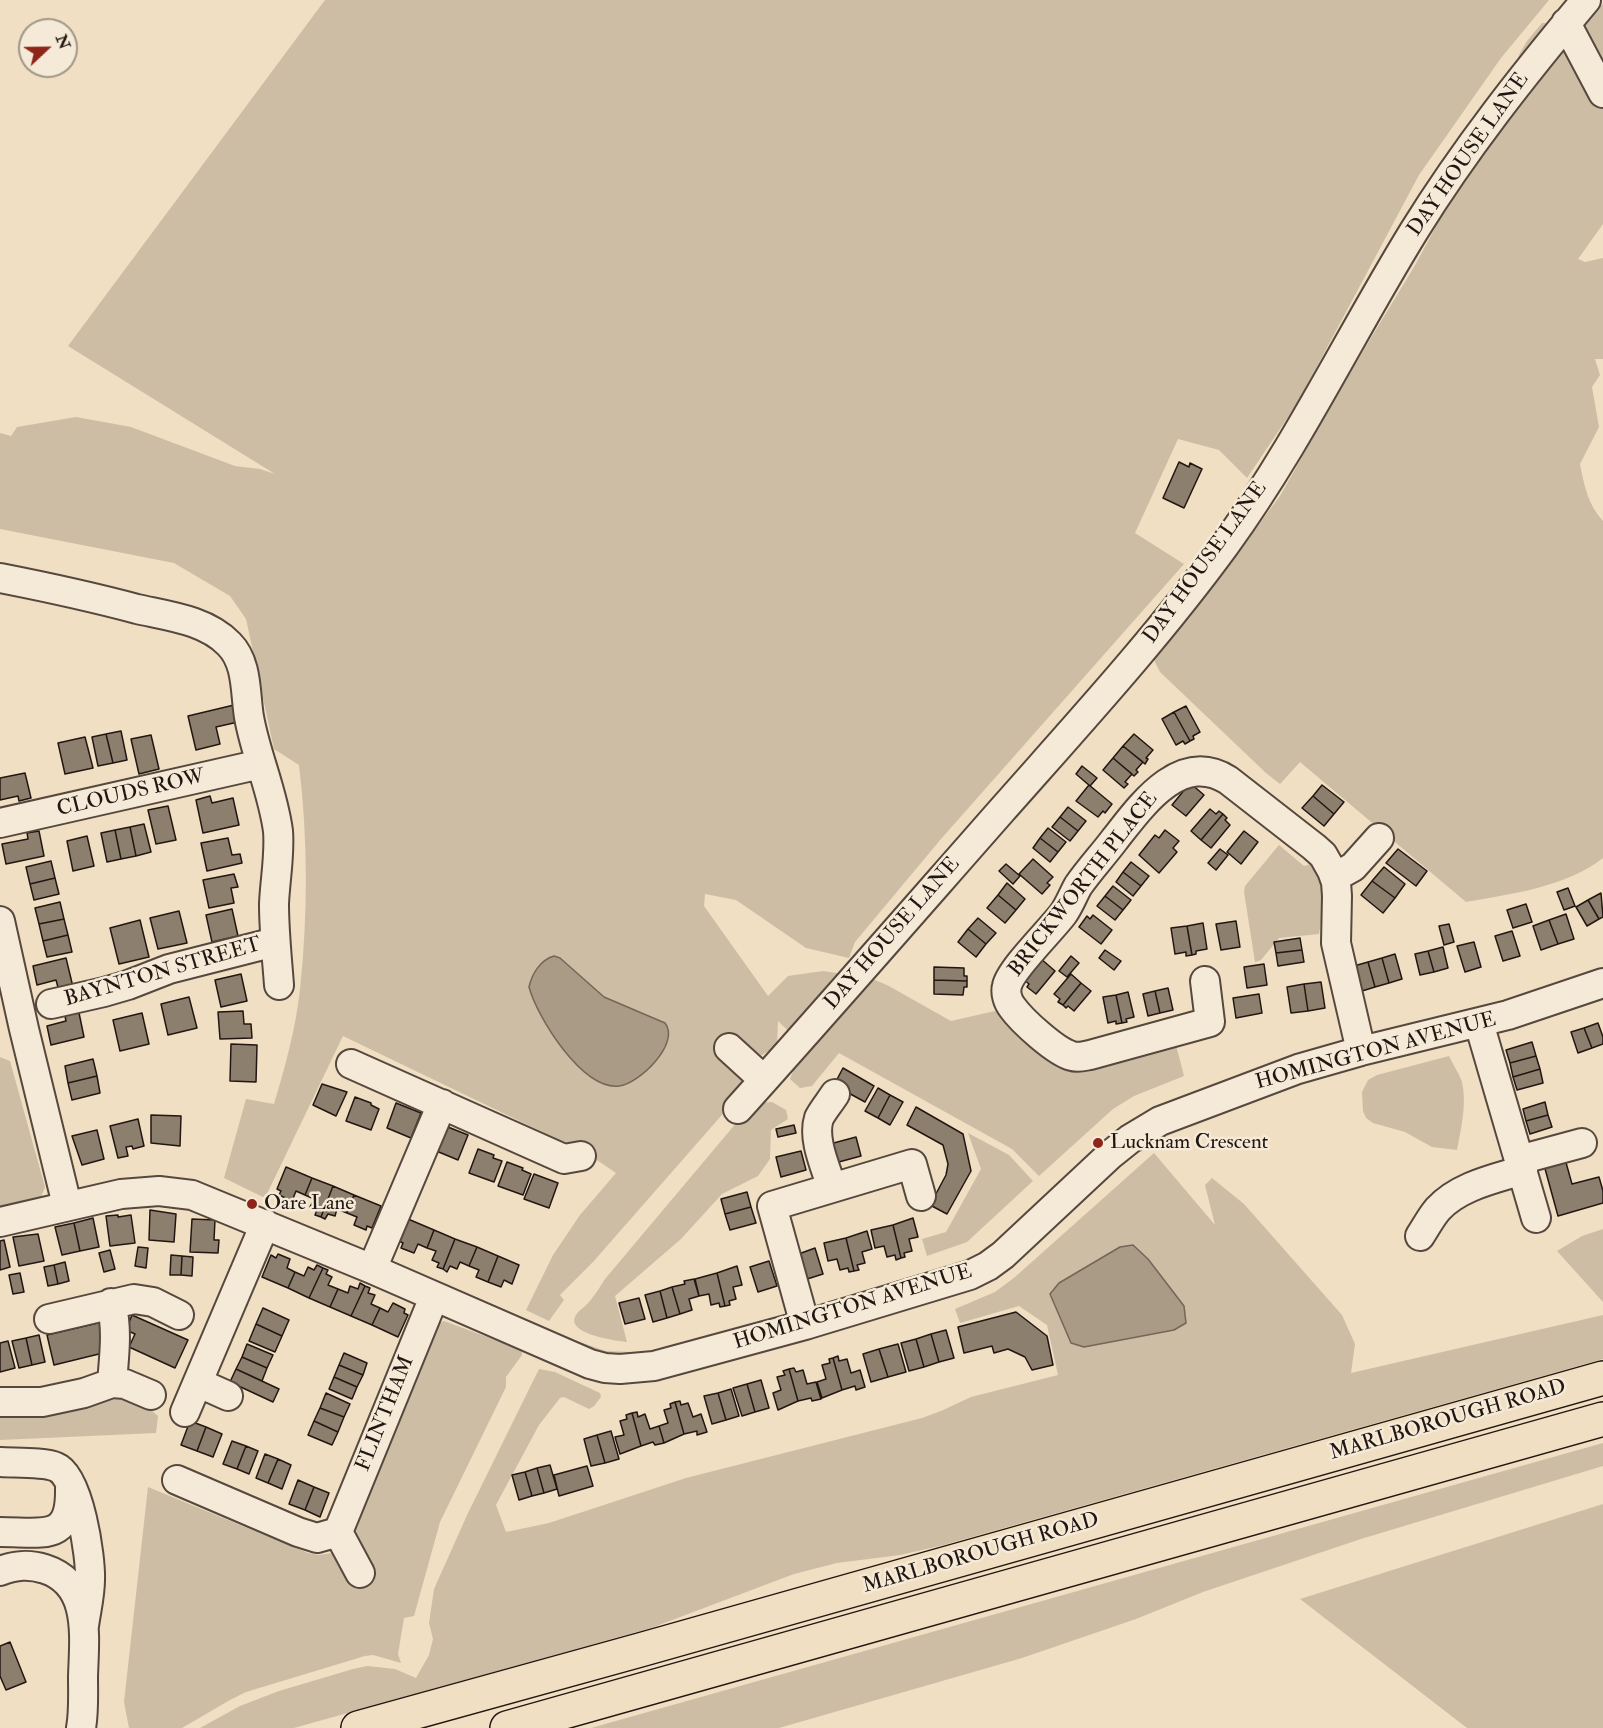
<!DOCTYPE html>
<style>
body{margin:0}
#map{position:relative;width:1603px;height:1728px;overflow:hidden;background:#f0dfc2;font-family:"IM FELL Double Pica",serif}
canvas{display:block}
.north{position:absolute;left:18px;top:18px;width:60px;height:60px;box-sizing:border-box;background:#f5ead7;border:2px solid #a19588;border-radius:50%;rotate:68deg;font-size:16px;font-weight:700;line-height:24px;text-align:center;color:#221612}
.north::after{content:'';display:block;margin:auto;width:21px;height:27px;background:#8f2418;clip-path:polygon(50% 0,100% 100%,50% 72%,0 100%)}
</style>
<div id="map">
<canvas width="1603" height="1728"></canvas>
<div class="north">N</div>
</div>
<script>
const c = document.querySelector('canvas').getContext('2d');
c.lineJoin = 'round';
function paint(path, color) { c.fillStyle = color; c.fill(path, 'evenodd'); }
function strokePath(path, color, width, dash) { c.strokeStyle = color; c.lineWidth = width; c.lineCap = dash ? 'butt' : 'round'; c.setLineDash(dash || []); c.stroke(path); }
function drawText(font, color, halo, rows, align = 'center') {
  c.font = font + ' "IM FELL Double Pica",serif'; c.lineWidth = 5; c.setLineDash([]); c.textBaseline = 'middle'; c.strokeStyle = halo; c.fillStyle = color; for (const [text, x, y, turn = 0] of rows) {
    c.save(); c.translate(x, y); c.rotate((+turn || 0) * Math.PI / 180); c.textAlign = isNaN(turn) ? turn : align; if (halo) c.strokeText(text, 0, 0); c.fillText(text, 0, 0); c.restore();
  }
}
paint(new Path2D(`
 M325,0h1224l-48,58 -82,117 -121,227 -51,76 -28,-28 -41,-11 -43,94 49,31 -243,275 -86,103 -6,16 -43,-10 -70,-48 -31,-6 -1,12 64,90 20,-20 35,-5 47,7 17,7 64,36 44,-10 21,18 3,9 31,24 11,-4 115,-13 8,31 -50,20 -21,13 -74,67 -27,-27 -173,-96 -27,33 -12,2 -10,-9 13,-34 -25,-24 -1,24c-13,10 -27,16 -39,27l5,10 -1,10 -149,170 -33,33 4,5 -15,21 -23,-11 27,-55 27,-40 36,-42 -28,-19 -245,-118 -78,162 -41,-20 22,-79 28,5c11,-37 22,-76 26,-115 8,-74 8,-150 -1,-224l-25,-16 -28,-130 -16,-23 -56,-33 -174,-34v-96l11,3 6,-9 59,-10 55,10 104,39 25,3 15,5 -207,-128z
 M1603,4v220l-25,35 7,3 18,-4v101h-8l5,16 -8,12 7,40 -19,37c4,21 8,41 23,57v337c-37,29 -92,36 -137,44l-166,-140 -20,22 -14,-11 -106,-101 -8,-16 101,-124 27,-36 66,-117 68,-112 84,-155 22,-59 7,-12 15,-18h17l19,7z
 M1279,845l25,21 7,-2c16,26 13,41 8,70l-40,4 -18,22 -6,2 -11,-70 1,-6z
 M1449,1056c4,9 10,17 13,26 5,22 -1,47 -5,68l-25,-3 -27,-15 -32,-9 -7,-5 -3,-7 -1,-19 6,-12 9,-5z
 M0,1057l10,4 35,126 -4,10 -41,10z
 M772,1102l14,8 2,9 -17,11 -1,29 -12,17 -36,18 -41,45 -66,57 12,46c-10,-1 -63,-8 -51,-27 3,-5 9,-8 13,-13 6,-7 11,-15 16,-23l148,-176z
 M968,1133l41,22 24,26 -66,61 -40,14 -5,-17 24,-7 35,-63z
 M1154,1153l61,72 -10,-40 7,-7 32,26 98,111 13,29 -4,29 252,-58v44l-663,187 -40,9 -63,8 -43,11 -143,54 -357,100h-94l40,-22 39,-15 74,-22 14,-3 28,3 21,9 13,-23 4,-16 -4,-16 5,-34 34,-76 71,-144 16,3 45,21 1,4 -7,9 -5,3 -25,-12 -4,1 -21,27 -42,78 -1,2 10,27 43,-9 137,-45 236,-60 19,-7 30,-14 87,-22 -11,-50 -28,-19 -59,17 -5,-14 40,-17 20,-15z
 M1603,1229v73l-46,-51 25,-15z
 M444,1321l54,20 19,5 5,4v5l-16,22v10l-66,135 -26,94 -10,2 -6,36 3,9 -28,-8 -8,1 -119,36 -16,8 -48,28h-53l-5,-26 24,-215 160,66 11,2 13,-2 18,30 23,-12 -21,-45 29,-58 51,-138 6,-6z
 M559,1335l47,16 28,1 1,2 -32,2z
 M121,1396l24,9 13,11 -2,17 -156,7v-22c41,1 82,-10 121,-22z
 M1603,1443v23l-242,73 -158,53 -67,27 -114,39 -243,70h-188z
 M1603,1504v224h-136l-167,-129z`), '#cdbda4');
const water = new Path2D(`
 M554,956l6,2 44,39 61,26c16,20 -26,61 -46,63 -37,4 -82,-69 -90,-99 3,-13 11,-27 25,-31z
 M1133,1245l15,14 36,47 2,17 -12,7 -90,17 -13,-4 -21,-49 9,-11 61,-36z`);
paint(water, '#aa9b86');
strokePath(water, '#746658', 1.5);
const building = new Path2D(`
 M1179,462l10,5 1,-4 12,6 -18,39 -21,-10z
 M234,705l4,17 -22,5 4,17 -24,6 -8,-34z
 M1186,706l14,26 -7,4 1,3 -4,2 -16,-29z
 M1174,712l16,29 -5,3 -2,-3 -7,4 -14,-26z
 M121,731l6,29 -14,3 -7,-29z
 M106,734l7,29 -15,3 -6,-29z
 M1134,734l19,16 -7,8 2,1 -3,5 -22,-18z
 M151,735l8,34 -20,5 -8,-35z
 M85,737l8,31 -28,6 -7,-31z
 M1123,746l20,16 -7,8 2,2 -4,4 -21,-18z
 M1113,758l19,16 -7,8 3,2 -4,4 -21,-18z
 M1082,766l15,12 -7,8 -14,-12z
 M25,773l6,25 -12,3 -1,-5 -18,4v-22z
 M1190,783l14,12 -18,21 -14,-11z
 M1089,785l23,19 -7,9 -2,-2 -5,6 -22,-16z
 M1322,785l22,17 -10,12 -21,-18z
 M210,796l2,7 21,-5 6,27 -36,8 -7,-33z
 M1313,796l21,18 -10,12 -22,-18z
 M168,806l8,34 -20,4 -8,-34z
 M1068,807l18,14 -8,10 -18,-14z
 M1210,809l6,5 3,-3 4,3 -22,26 -10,-9z
 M1223,814l4,4 -2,2 5,5 -19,23 -10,-8z
 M1060,817l18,14 -8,10 -18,-14z
 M144,824l7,28 -15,4 -6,-29z
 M130,827l6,29 -15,3 -6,-29z
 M1048,828l18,14 -8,10 -18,-14z
 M115,830l6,29 -14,3 -6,-29z
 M1165,830l14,11 -6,7 4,4 -18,21 -20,-18 16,-20 4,3z
 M39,831l5,25 -38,8 -4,-20 26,-5 -1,-6z
 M1244,831l14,11 -17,22 -14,-12z
 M87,836l7,30 -21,5 -6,-30z
 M228,838l4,17 8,-1 2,9 -35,8 -6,-28z
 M1040,838l18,14 -8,10 -17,-14z
 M1220,849l8,6 -12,15 -8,-7z
 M1398,849l29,22 -11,15 -30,-23z
 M1033,859l20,18 -6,6 3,2 -8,9 -23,-20z
 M51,861l4,17 -25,6 -4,-17z
 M1131,862l18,14 -8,10 -18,-14z
 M1006,864l14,12 -7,8 -14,-13z
 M1384,867l21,17 -10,14 -23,-17z
 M1123,872l18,14 -8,10 -17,-14z
 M234,874l4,13 -7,1 3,15 -25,5 -6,-28z
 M55,878l4,16 -25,6 -4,-16z
 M1372,881l23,17 -12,15 -22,-18z
 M1007,883l18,16 -9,11 -18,-15z
 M1113,886l18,14 -8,10 -18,-14z
 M1568,888l7,18 -11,4 -7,-18z
 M1601,893l2,24 -4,2 -11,-19z
 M998,895l18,15 -11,13 -18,-15z
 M1105,896l18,14 -8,10 -18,-14z
 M1588,900l11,19 -12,7 -11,-19z
 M60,902l4,17 -25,5 -4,-16z
 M1526,904l6,18 -19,6 -6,-18z
 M232,909l6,27 -26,6 -6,-27z
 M179,911l8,32 -29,6 -8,-31z
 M1566,914l8,25 -16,5 -9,-24z
 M1093,915l19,15 -11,14 -22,-17 8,-11 3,3z
 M978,918l18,15 -10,11 -18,-15z
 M64,919l4,16 -25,6 -4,-17z
 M140,920l9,37 -30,7 -9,-36z
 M1549,920l9,24 -17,6 -8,-24z
 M1236,921l4,26 -19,3 -5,-26z
 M1203,923l4,26 -11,2v3l-4,1 -5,-29z
 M1449,924l5,18 -10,3 -5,-19z
 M1187,926l5,29 -6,1v-4l-11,2 -4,-26z
 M968,929l18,15 -10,13 -18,-15z
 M1512,931l8,25 -17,5 -8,-25z
 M68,935l4,17 -25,5 -4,-16z
 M1300,938l2,12 -26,3 -2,-11z
 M1474,942l7,25 -16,5 -8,-26z
 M1443,947l5,21 -14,4 -6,-21z
 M1105,950l16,11 -7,9 -15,-12z
 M1302,950l2,12 -26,4 -2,-13z
 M1428,951l6,21 -14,3 -5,-21z
 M1395,954l7,25 -13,4 -7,-25z
 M1071,956l8,7 -12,14 -8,-6z
 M66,958l7,29 -14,4 -3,-11 -19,5 -4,-19z
 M1040,958l15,13 -19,23 -9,-7 2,-3 -6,-5z
 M1382,958l7,25 -14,4 -7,-25z
 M1368,962l7,25 -13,4 -8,-25z
 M1264,964l3,21 -20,3 -3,-21z
 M934,967l30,1v8h3v5l-33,-1z
 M241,974l6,27 -26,6 -6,-27z
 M1071,974l10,9 -18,22 -5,-3 2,-3 -6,-5z
 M934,980l33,1v6h-3l-1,8 -29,-1z
 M1321,982l4,26 -17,3 -4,-27z
 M1081,983l10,8 -17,20 -6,-5 -2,2 -3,-3z
 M1304,984l4,27 -17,2 -4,-26z
 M1168,988l5,22 -13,3 -5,-22z
 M1155,991l5,22 -12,3 -5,-22z
 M1128,992l6,25 -8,2 1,3 -5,1 -6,-28z
 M1259,994l3,19 -26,5 -3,-20z
 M1116,995l6,28 -6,1v-3l-8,2 -5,-26z
 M189,997l8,31 -29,7 -7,-31z
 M78,1008l6,29 -33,8 -4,-19 19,-5 -2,-10z
 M243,1011l1,13h7l1,14 -32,1 -2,-27z
 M142,1013l7,31 -29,7 -7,-31z
 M1598,1023l5,14v7l-11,4 -8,-20z
 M1584,1028l8,20 -14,5 -7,-21z
 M1532,1042l4,14 -26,7 -4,-13z
 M231,1044l26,1 -1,37 -26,-1z
 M1536,1056l4,13 -27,8 -3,-14z
 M93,1059l4,17 -29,7 -3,-17z
 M843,1068l31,18 -9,16 -31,-17z
 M1540,1069l3,14 -26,7 -4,-13z
 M97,1076l3,17 -28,7 -4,-17z
 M322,1084l25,8 -11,24 -23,-11z
 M878,1088l12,7 -12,23 -13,-7z
 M890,1095l13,7 -13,23 -12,-7z
 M355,1097l16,6v2l8,4 -8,21 -25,-9z
 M1545,1102l3,13 -22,6 -3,-12z
 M396,1103l25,10 -10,25 -24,-10z
 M916,1107l47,27 8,37 -24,43 -17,-9 16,-30 2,-11 -5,-19 -36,-20z
 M151,1115l30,1 -1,30 -29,-3z
 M1548,1115l4,12 -22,7 -4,-13z
 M138,1119l6,27 -11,3 -1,-3 -6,1 2,9 -10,2 -8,-32z
 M443,1125l25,10 -10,25 -24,-10z
 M794,1125l2,8 -18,4 -2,-8z
 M97,1130l7,29 -22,6 -10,-29z
 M856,1137l5,19 -26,7 -5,-19z
 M478,1149l16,6 -1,3 9,3 -8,21 -25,-9z
 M801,1151l5,19 -25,7 -5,-20z
 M1565,1159l7,25 27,-7 4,14v12l-45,13 -14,-51z
 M507,1162l16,6 -1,2 9,4 -8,21 -25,-9z
 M286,1167l26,11 -7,17 -9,-4 -4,10 -13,-6 2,-4 -4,-2z
 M534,1174l24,9 -9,25 -25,-9z
 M312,1178l21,8 -12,31 -6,-2 2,-5 -7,-3 4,-8 -9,-4z
 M333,1186l21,9 -7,18 -10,-4 -2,7 -7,-2 -3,5 -4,-2z
 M747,1192l4,15 -26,7 -4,-15z
 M354,1195l27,11 -9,22 -5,-2 -1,4 -12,-5 3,-8 -10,-4z
 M751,1207l5,16 -26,7 -5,-16z
 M150,1210l26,4 -2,28 -25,-2z
 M118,1215v2l13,-2 4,28 -25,3 -4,-30z
 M93,1218l6,29 -19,4 -6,-28z
 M913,1218l5,19 -9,2 3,12 -8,2 1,4 -4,1 -8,-33z
 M192,1219l23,1 -1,20h5l-1,13 -28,-1z
 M408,1219l26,11 -7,18 -9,-4 -4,9 -13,-5 2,-5 -4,-2z
 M74,1223l6,28 -18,4 -7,-28z
 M893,1225l8,33 -5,2 -1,-5 -8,2 -3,-11 -9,2 -4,-18z
 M434,1230l21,9 -12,30 -6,-2 2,-4 -7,-3 4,-9 -9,-3z
 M867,1231l5,18 -10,3 3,11 -8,2 2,5 -5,1 -8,-33z
 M38,1234l6,27 -25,5 -6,-29z
 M846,1238l8,33 -5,1 -1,-4 -8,2 -3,-11 -9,2 -4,-18z
 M455,1239l22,8 -8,19 -9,-4 -3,7 -7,-3 -3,6 -4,-3z
 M4,1240l6,27 -10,3v-29z
 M138,1247l10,1 -2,20 -11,-2z
 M477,1247l21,9 -10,26 -12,-5 3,-7 -10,-4z
 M815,1248l8,26 -19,6 -8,-25z
 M110,1250l5,19 -11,3 -5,-19z
 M278,1254l12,5 -3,9 8,4 -7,16 -26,-11 9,-22 5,3z
 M171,1255l11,1 -1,19h-11z
 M182,1256l11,1 -1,19 -11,-1z
 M498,1256l21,9 -7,19 -8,-4 -3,7 -13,-5z
 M769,1261l8,25 -19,6 -8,-25z
 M65,1262l4,19 -11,3 -4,-19z
 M54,1265l4,19 -10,2 -4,-19z
 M317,1265l6,3 -14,30 -21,-10 7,-16 9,4 4,-9 6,3z
 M737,1266l5,19 -9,2 3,12 -7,2 1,4 -5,1 -8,-33z
 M323,1268l5,2 -2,4 6,3 -4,8 10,4 -8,18 -21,-9z
 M20,1273l4,19 -11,2 -4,-19z
 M717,1273l8,33 -5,1 -1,-4 -8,2 -2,-11 -10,2 -4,-17z
 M694,1279l5,17 -10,3 3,11 -12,4 -8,-27 13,-3 -1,-3z
 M360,1283l5,3 -14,30 -21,-9 8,-18 10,4 2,-7 8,3z
 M365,1286l5,2 -2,5 7,2 -4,9 9,4 -8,17 -21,-9z
 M672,1287l8,27 -13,4 -7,-27z
 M660,1291l7,27 -14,4 -8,-27z
 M639,1298l6,21 -20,5 -6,-21z
 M393,1303l12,6 -1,4 4,2 -10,22 -26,-12 8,-17 8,4z
 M263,1308l26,12 -7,16 -26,-12z
 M1016,1312l31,24 6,29 -21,5 -7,-13 -17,-8 -14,4 -2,-7 -28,7 -6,-26z
 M132,1315l56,25 -13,28 -46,-21 6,-13 -9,-4z
 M106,1321l3,15 -9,3 3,14 -49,12 -7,-30z
 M256,1324l26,12 -7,16 -26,-11z
 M946,1330l8,28 -15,4 -8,-28z
 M931,1334l8,28 -15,5 -8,-28z
 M39,1335l6,27 -13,3 -6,-27z
 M26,1338l6,27 -13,3 -7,-27z
 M916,1339l8,28 -15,4 -8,-28z
 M8,1341l7,27 -15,4v-29z
 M247,1344l26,11 -6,13 -25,-11z
 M898,1344l8,28 -18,5 -9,-28z
 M879,1349l9,28 -17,5 -8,-28z
 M344,1353l23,10 -4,12 -24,-10z
 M838,1356l1,5 8,-2 4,14 9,-3 5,17 -9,3 -1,-4 -13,4 -9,-32z
 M242,1357l25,11 -5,13 -26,-12z
 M833,1358l9,32 -20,8 -5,-16 9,-3 -4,-14 8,-2 -1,-4z
 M339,1365l24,10 -6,12 -23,-10z
 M794,1368l2,4 7,-2 4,14 9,-2 5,17 -9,2 -1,-3 -13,3 -9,-32z
 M236,1369l43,20 -6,13 -43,-20z
 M789,1369l9,32 -20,9 -5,-17 8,-3 -4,-13 8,-2 -2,-4z
 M334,1377l23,10 -5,12 -23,-10z
 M761,1380l8,28 -14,4 -8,-28z
 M747,1384l8,28 -13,4 -9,-28z
 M731,1389l8,27 -13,4 -8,-27z
 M326,1393l24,11 -6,13 -24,-9z
 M718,1393l8,27 -14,4 -8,-28z
 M680,1401l1,4 7,-2 5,14 8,-3 6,18 -10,3v-4l-13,3 -9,-32z
 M675,1402l9,32 -20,9 -5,-17 9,-3 -4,-13 7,-2 -1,-4z
 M320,1408l24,9 -6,15 -24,-11z
 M637,1412l1,5 7,-3 5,15 9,-3 5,17 -9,2 -2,-3 -12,4 -9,-33z
 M632,1413l9,33 -21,8 -5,-17 9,-2 -4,-14 7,-2 -1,-4z
 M190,1421l16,6 -9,24 -16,-6z
 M314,1421l24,11 -6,13 -24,-10z
 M206,1427l16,7 -9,23 -16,-6z
 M611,1431l8,28 -14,4 -8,-28z
 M597,1435l8,28 -14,3 -7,-27z
 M232,1441l14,5 -9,23 -14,-5z
 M246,1446l12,5 -9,23 -12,-5z
 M265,1454l13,5 -10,24 -12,-5z
 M278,1459l13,6 -9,24 -14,-6z
 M550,1465l7,24 -13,4 -7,-25z
 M587,1466l6,20 -34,10 -5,-21z
 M537,1468l7,25 -12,3 -7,-24z
 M525,1472l7,24 -13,4 -7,-25z
 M298,1480l16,7 -9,23 -16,-6z
 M314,1487l15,6 -9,24 -15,-7z
 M10,1642l16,40 -20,8 -6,-14v-30z`);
paint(building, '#8d7f6e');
strokePath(building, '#221612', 1.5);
const minor = new Path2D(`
 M1566,23l37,70
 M0,578c46,9 92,19 137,31 31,7 69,11 92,35 19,19 16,49 20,73 7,39 24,75 29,114 2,24 -3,49 -4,73 0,27 3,54 5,81
 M0,823l261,-59
 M1335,877l18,-10 26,-29
 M0,921l24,108 43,176
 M1205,981l5,41 -120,33c-6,1 -12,3 -18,1 -16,-4 -50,-35 -60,-49 -4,-5 -7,-14 -5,-21 3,-16 44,-56 56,-72 6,-8 10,-19 15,-28 11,-16 25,-31 37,-47 26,-33 65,-89 113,-59l86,67 9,8 9,16 4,11 1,14 -1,47 25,108
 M51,1004l53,-12 24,-7 41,-16 106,-27
 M1479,1023l57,195
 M729,1048l35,32
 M351,1064l213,95 17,-3
 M738,1109c89,-99 177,-200 265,-300 76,-86 154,-171 222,-264 72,-99 125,-210 189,-314 50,-81 110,-157 172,-231
 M1519,1160l63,-17
 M832,1188c-6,-20 -20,-49 -13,-70 4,-8 11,-16 16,-24
 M0,1222l121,-28 38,-3 33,4 180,74 218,95 15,4 15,1 34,-3 151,-41 165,-50 18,-9 15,-11 107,-100 20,-16 30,-18 138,-52 63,-18 147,-36 95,-32
 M1420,1236c6,-9 11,-19 18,-27 21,-23 56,-30 85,-39
 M372,1269l70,-165
 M111,1303c7,26 3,54 1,80
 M49,1319l85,-20 19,3 26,13
 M805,1325l-33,-119 140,-42 9,32
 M199,1383l29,13
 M0,1402h42l42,-9 28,-10 13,1 26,11
 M185,1412l80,-188
 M0,1462c14,1 45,0 56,5 23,9 35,90 34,113 0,15 -4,31 -6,46
 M177,1480l121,52 19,6 21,-6 96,-235
 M0,1532c43,0 71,11 70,-44
 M338,1532l22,41
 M0,1571c16,-6 29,-7 45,-2 47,15 39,69 38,108 0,17 1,35 -2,51`);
const highway = new Path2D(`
 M358,1728l282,-78 963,-272
 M507,1728l1096,-309`);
strokePath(minor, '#56483e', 32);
strokePath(highway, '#221612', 36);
strokePath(minor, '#f5ead7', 28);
strokePath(highway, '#f0dfc2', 33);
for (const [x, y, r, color] of [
 [1098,1143,6,"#8f2418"],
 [252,1204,6,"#8f2418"]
]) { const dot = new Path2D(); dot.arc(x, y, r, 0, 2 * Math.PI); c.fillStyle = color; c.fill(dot); strokePath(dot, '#f5ead7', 2); }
drawText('21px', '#221612', '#f5ead7', [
 ["DAY HOUSE LANE",1469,155,-55],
 ["DAY HOUSE LANE",1206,563,-54],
 ["CLOUDS ROW",131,794,-13],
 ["BRICKWORTH PLACE",1084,885,-52],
 ["DAY HOUSE LANE",893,934,-49],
 ["BAYNTON STREET",163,973,-16],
 ["HOMINGTON AVENUE",1376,1052,-15],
 ["HOMINGTON AVENUE",853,1308,-17],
 ["FLINTHAM",386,1414,-68],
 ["MARLBOROUGH ROAD",1448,1421,-16],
 ["MARLBOROUGH ROAD",981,1554,-16]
]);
drawText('21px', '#221612', '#f5ead7', [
 ["Lucknam Crescent",1110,1143],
 ["Oare Lane",264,1204]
], 'left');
</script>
